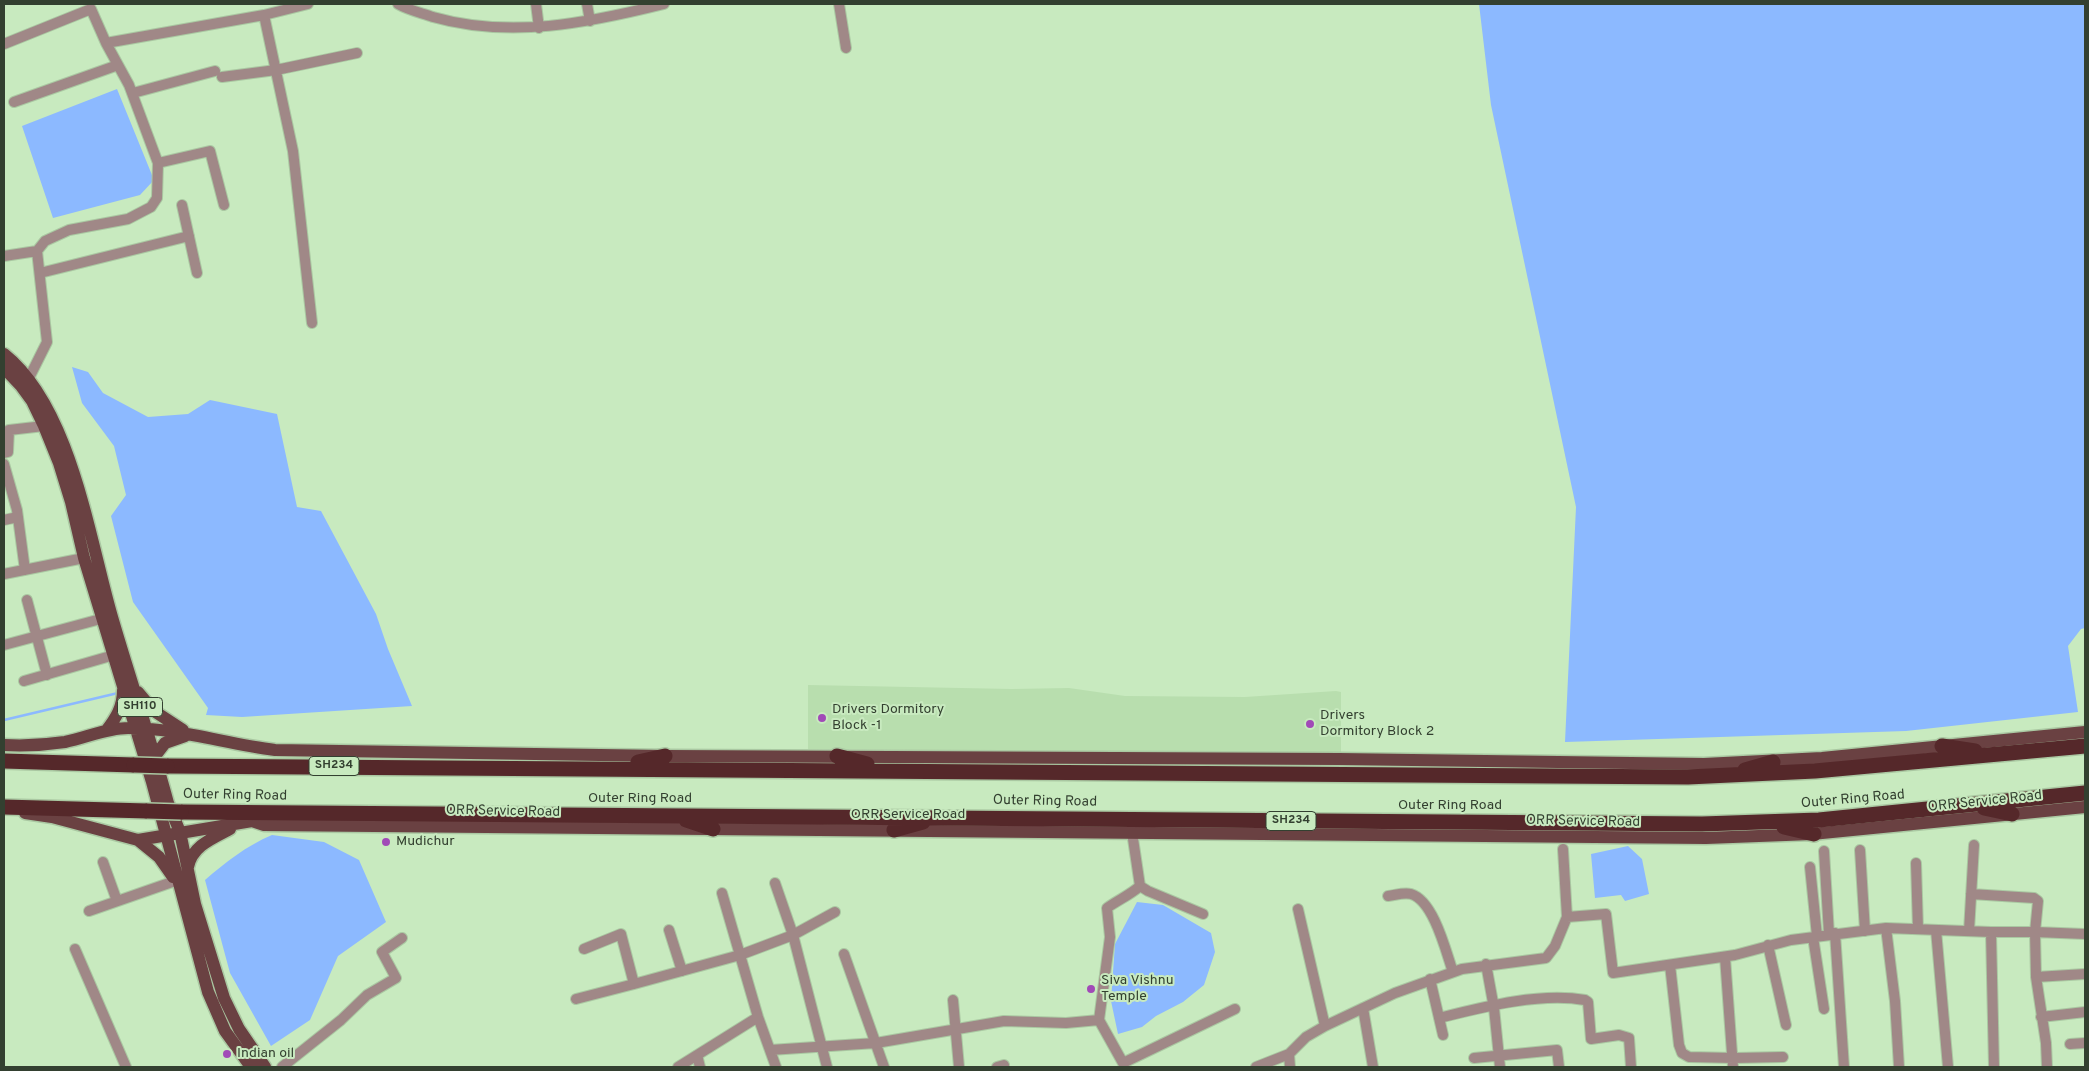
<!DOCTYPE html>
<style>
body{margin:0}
#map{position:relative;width:2089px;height:1071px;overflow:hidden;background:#c8eabf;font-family:Overpass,sans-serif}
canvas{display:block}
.frame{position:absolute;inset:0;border:5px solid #334030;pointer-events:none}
</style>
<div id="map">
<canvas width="2089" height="1071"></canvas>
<div class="frame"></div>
</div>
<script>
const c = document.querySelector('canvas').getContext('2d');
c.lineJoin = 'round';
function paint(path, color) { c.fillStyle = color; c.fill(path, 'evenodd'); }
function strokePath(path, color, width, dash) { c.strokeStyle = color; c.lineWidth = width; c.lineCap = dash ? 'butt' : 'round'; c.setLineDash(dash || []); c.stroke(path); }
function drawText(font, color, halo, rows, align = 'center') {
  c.font = font + ' Overpass,sans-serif'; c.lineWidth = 4; c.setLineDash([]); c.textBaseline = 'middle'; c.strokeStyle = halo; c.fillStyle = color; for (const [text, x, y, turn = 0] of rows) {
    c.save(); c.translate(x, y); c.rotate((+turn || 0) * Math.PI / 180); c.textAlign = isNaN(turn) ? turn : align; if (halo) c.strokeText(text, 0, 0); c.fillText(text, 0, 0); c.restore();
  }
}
paint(new Path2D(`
 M808,685l204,4 57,-1 56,8 120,1 91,-6 5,1v62l-533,-5z`), '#b8deae');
paint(new Path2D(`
 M1479,4h606v624l-4,1 -13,17 10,66 -172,19 -341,11 11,-235 -85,-402z
 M117,89l37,91 -14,15 -87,23 -31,-92z
 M72,367l16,5 15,21 45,24 40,-3 22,-14 67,14 20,93 24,4 55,103 12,35 24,57 -170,11 -36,-2 2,-7 -75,-106 -22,-86 15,-21 -12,-49 -32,-43z
 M272,835l52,7 35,18 27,62 -48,34 -28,64 -39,26 -41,-73 -25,-93c21,-18 41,-34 67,-45z
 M1628,846l14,13 7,35 -24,7 -4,-6 -26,3 -4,-44z
 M1137,902l26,3 48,28 4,19 -11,33 -21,17 -27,14 -14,11 -24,7 -7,-33 4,-57z`), '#8cb9ff');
strokePath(new Path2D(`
 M4,720l114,-27`), '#8cb9ff', 2.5);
const street = new Path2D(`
 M398,4c10,6 24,9 35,13 77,22 155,6 231,-13
 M536,4l3,24
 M587,4l3,17
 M839,4l7,44
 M264,15l29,136 19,172
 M4,44l87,-35 15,34
 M222,77l54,-7 81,-17
 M133,93l82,-22
 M14,102l104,-37
 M158,163l52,-12 14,54
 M182,205l15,68
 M4,256l33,-5
 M40,273l149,-37
 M25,382l4,-4 18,-36 -10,-91 8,-10 24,-11 59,-11 23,-12 6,-9 1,-35 -29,-78 -23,-42 158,-28 44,-11
 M4,453l4,-1 1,-22 35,-4
 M4,464l13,46 8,60
 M4,520l14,-3
 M4,574l80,-16
 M27,600l20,75
 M4,645l104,-28
 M24,681l90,-26
 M1132,832l8,54 8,5 55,23
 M1860,850l5,81
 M1824,851l5,83
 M103,862l14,39
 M1916,863l2,66
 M1810,867l7,69
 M775,883l18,52 34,132
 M722,893l36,124 18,50
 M1971,894l63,4 4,3 -3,31 50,2
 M1388,896c8,-1 16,-4 23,-2 23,7 35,58 42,78
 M1298,909l27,117
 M89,911l86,-30
 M1567,917l39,-3 7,59 122,-18 56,-15 95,-12 105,4h44l1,45 10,66 1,24
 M1886,928l9,73 4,66
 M669,930l13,41
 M1936,930l12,137
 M1969,931l5,-86
 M1991,932l3,135
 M1835,933l9,134
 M1813,937l11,72
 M1768,945l18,80
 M75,949l51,118
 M584,949l37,-15 13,50 106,-29 53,-20 42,-23
 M844,954l40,113
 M1725,957l8,110
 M1486,964l8,44 6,59
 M1670,965l9,80 3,8 7,4 45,1 49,-1
 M2036,977l49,-3
 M1430,979l13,56
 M576,999l58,-15
 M953,1000l6,67
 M1363,1008l10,59
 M2041,1017l44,-5
 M1439,1018c44,-11 101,-26 146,-18l3,2 3,37 28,-4 10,3 2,29
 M1099,1020l11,-83 -3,-29c11,-8 23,-13 33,-22
 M2070,1044l15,-1
 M770,1050l106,-7 128,-22 62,2 33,-3 24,43 112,-54
 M1289,1054l1,13
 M697,1055l3,12
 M1474,1058l83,-8 2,17
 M282,1067l59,-47 26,-25 29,-17 -14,-26 20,-14
 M678,1067l80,-50
 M997,1067l7,-2
 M1256,1067l33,-13 17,-17 19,-11 70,-33 67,-24 84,-11 9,-12 12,-29 -4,-68`);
const primary = new Path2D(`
 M4,354c67,53 85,184 108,263 18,62 39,123 56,186l12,29 15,72 29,94 15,31 26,38
 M4,368l17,18 11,15 12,25 15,37 12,39 13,56 68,224 56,210 17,39 26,36
 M138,692l16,19 29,19
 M106,731c10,-13 17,-24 17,-41
 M4,745c20,1 41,0 61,-3 21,-4 41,-14 63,-14 50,0 98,16 147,22l390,6 674,3 365,5 118,-6 263,-26
 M155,756l10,-13 20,-7
 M25,813l27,4 86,23 114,-19 12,4 1442,13 106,-4 273,-27
 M138,840l21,17 14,20
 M188,867c4,-21 25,-29 42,-38`);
const highway = new Path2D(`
 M1942,746l33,5
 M837,756l30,8
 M4,761l130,4
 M638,762l27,-6
 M167,766l1521,11 127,-6 270,-25
 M1745,770l28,-8
 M4,807l143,4
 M1984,808l28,6
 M181,812l1521,12 117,-4 266,-27
 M686,820l27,9
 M1784,827l30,7
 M894,830l29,-8`);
strokePath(street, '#aac8a2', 12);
strokePath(primary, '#aac8a2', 15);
strokePath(highway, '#aac8a2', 18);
strokePath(street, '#a08887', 10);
strokePath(primary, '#6a4142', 12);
strokePath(highway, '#55282a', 15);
const highwayBridge = new Path2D(`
 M134,765l33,1
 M147,811l34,1`);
strokePath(highwayBridge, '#aac8a2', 18, []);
strokePath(highwayBridge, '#55282a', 15);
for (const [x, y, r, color] of [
 [822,718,5,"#a14ab7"],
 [1310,724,5,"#a14ab7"],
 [386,842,5,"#a14ab7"],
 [1091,989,5,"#a14ab7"],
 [227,1054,5,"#a14ab7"]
]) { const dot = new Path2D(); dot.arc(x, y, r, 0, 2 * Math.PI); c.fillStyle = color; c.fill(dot); strokePath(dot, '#c8eabf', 2); }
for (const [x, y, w] of [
 [140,707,45],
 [334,766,50],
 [1291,821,50]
]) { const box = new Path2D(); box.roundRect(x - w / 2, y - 9.5, w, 19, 4); c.fillStyle = '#c8eabf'; c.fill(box); strokePath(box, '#334030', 1); }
drawText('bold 12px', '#334030', null, [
 ["SH110",140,707],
 ["SH234",334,766],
 ["SH234",1291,821]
]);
drawText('14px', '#334030', '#c8eabf', [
 ["Drivers Dormitory",832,710],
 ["Block -1",832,726],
 ["Drivers",1320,716],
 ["Dormitory Block 2",1320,732],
 ["Mudichur",396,842],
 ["Siva Vishnu",1101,981],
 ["Temple",1101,997],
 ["Indian oil",237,1054]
], 'left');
drawText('14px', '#334030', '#c8eabf', [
 ["Outer Ring Road",235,796,1],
 ["Outer Ring Road",640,799],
 ["Outer Ring Road",1853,800,-5],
 ["Outer Ring Road",1045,802,1],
 ["ORR Service Road",1985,802,-6],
 ["Outer Ring Road",1450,806],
 ["ORR Service Road",503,812,1],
 ["ORR Service Road",908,815],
 ["ORR Service Road",1583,822,1]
]);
</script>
